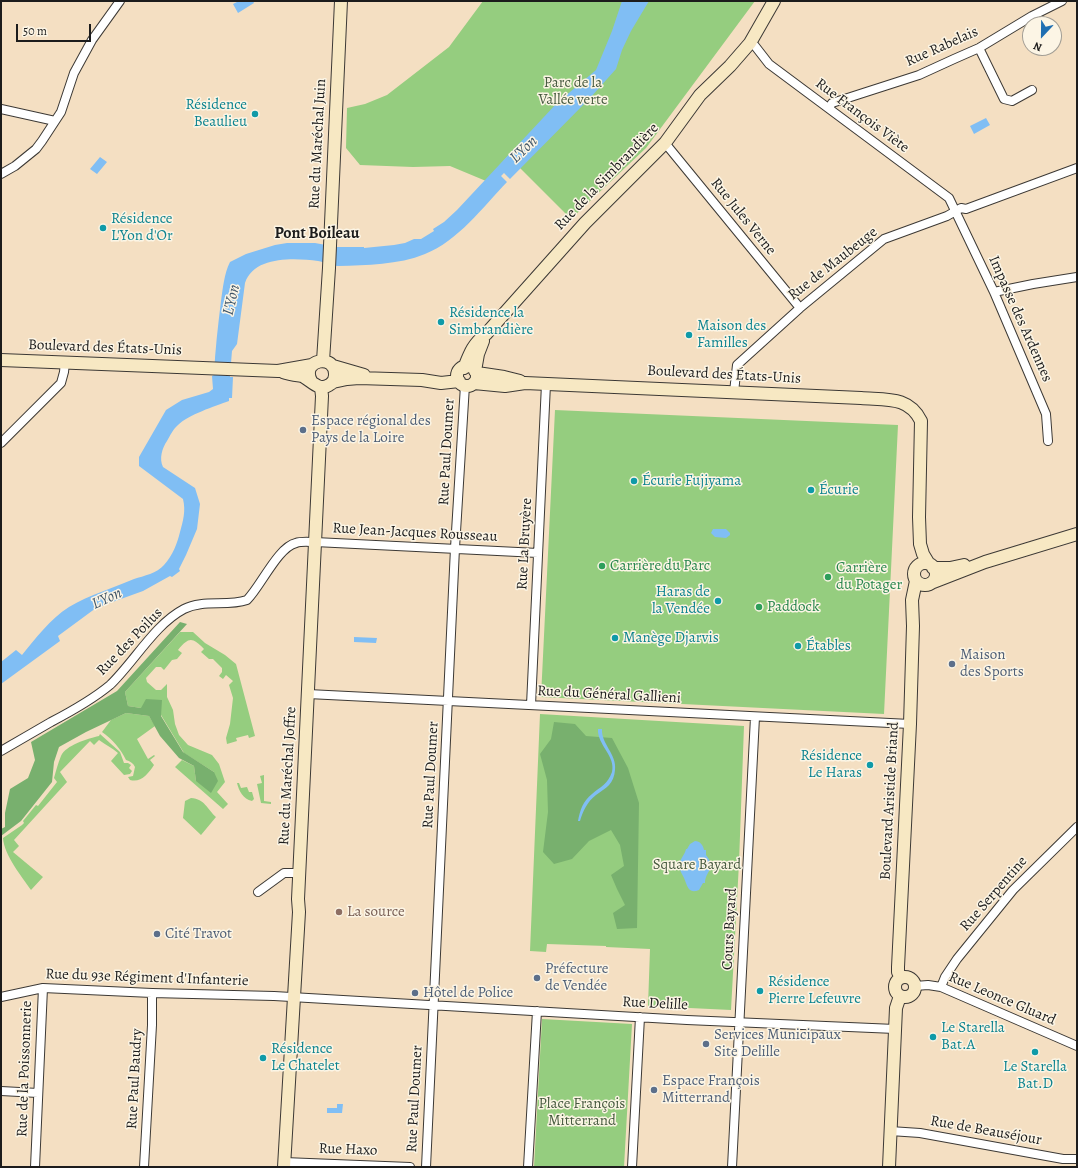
<!DOCTYPE html>
<meta charset="utf-8">
<style>
body{margin:0}
#map{position:relative;width:1078px;height:1168px;overflow:hidden;background:#f4dfc2;font-family:Alegreya,serif}
canvas{display:block}
.frame{position:absolute;inset:0;border:2px solid #1c1c1c;pointer-events:none}
.north{position:absolute;left:1022px;top:16px;width:40px;height:40px;box-sizing:border-box;background:#fcf5e5;border:1px solid #a29e95;border-radius:50%;rotate:202deg;font-size:11px;font-weight:700;line-height:16px;text-align:center;color:#1c1c1c}
.north::after{content:'';display:block;margin:auto;width:14px;height:18px;background:#1f6fb2;clip-path:polygon(50% 0,100% 100%,50% 72%,0 100%)}
.scale{position:absolute;left:16px;top:24px;width:75px;height:18px;box-sizing:border-box;border:2px solid #1c1c1c;border-top:0;padding-left:5px;font-size:12px;line-height:14px;white-space:nowrap;color:#1c1c1c;-webkit-text-stroke:3px #fcf5e5;paint-order:stroke}
</style>
<div id="map">
<canvas width="1078" height="1168"></canvas>
<div class="frame"></div>
<div class="north">N</div>
<div class="scale">50 m</div>
</div>
<script>
const c = document.querySelector('canvas').getContext('2d');
c.lineJoin = 'round';
function paint(path, color) { c.fillStyle = color; c.fill(path, 'evenodd'); }
function strokePath(path, color, width, dash) { c.strokeStyle = color; c.lineWidth = width; c.lineCap = dash ? 'butt' : 'round'; c.setLineDash(dash || []); c.stroke(path); }
function drawText(font, color, halo, rows, align = 'center') {
  c.font = font + ' Alegreya,serif'; c.lineWidth = 3; c.setLineDash([]); c.textBaseline = 'middle'; c.strokeStyle = halo; c.fillStyle = color; for (const [text, x, y, turn = 0] of rows) {
    c.save(); c.translate(x, y); c.rotate((+turn || 0) * Math.PI / 180); c.textAlign = isNaN(turn) ? turn : align; if (halo) c.strokeText(text, 0, 0); c.fillText(text, 0, 0); c.restore();
  }
}
paint(new Path2D(`
 M483,1h272l-109,147 -75,71 -63,-63 -22,25 -36,-15 -37,1 -53,-2 -14,-17 1,-40 18,-4 22,-9 62,-48z
 M555,410l343,15 -14,289 -343,-17z
 M180,632h13l12,11 20,12 11,9 19,72 -6,2 -1,-3 -12,3 1,3 -10,3 -1,-6 4,-14 3,-26 -4,-13 4,-4 -7,-6 -3,4 -4,-3 3,-4v-4l-9,-9h-4l-8,-7 3,-3c-12,-12 -15,-12 -26,1l4,3 -5,6 -5,1 -8,10 -3,-3h-5l-10,11 1,4 9,8h5l6,-6v13l6,13 2,14 4,11 9,10 24,10 7,9 6,18 -8,10 11,12 -5,5 -48,-42 7,-7 12,6 2,15 18,-9 -30,-19 -23,-38 -20,-7 -13,-2 -3,-14z
 M126,713l23,3 6,10 -18,13 11,20 6,-4 1,1 -5,4 4,5c-6,9 -13,18 -24,15l-2,-3 5,-1 2,-9c-2,-4 -5,-6 -9,-7 -5,-11 -14,-21 -24,-28l9,-12z
 M540,714l204,12 -5,137 -8,147 -83,-4 2,-57 -44,-2v-1l-59,-2 -1,8 -16,-1z
 M100,734l20,18 4,11h4l3,2 -2,3 3,3 -2,3 -6,1 -13,-14 7,-8c-6,-5 -12,-8 -19,-13l-5,5 -4,-4 -30,31 7,10 -53,58 5,6 -6,6 30,25 -12,13c-9,-13 -27,-35 -28,-52l19,-13 2,-2 -1,-2 13,-16 2,1 19,-24 -3,-4c2,-7 4,-15 7,-22 5,-11 26,-17 38,-20z
 M264,775v26l7,1v2l-10,-1 -4,-19 5,-1 -2,-7z
 M237,783h2l2,5 6,-1 2,5h3l2,7 -2,2c-9,-2 -13,-10 -15,-18z
 M191,798c14,1 16,11 25,19l-15,18 -18,-17 2,-17z
 M542,1019l90,5 -8,143h-90z`), '#95cd7f');
paint(new Path2D(`
 M180,622l7,2 -62,68 3,14 13,2 5,-9 16,1 -1,16 22,36 31,20 4,9 -7,12 -15,-12 -2,-15 -15,-8 -19,-22 -11,-20 -23,-3 -40,19 -27,15 -5,15 -2,20 -31,39 -20,15v-7l4,-2v-14l5,-24 18,-11 7,-18 -4,-18 86,-51z
 M554,722l21,2 11,12 26,2 16,30 11,35 -2,125 -20,1 -4,-16 12,-8 -8,-16 -6,-14 13,-9 -4,-21 -9,-15 -22,11 -17,18 -18,5 -11,-12 5,-40 -1,-32 -7,-26 11,-15z`), '#78b06e');
paint(new Path2D(`
 M239,1h14l1,2 -16,10 -5,-9z
 M622,1h27l-18,30 -9,19 -6,19 -26,29 -80,81 -6,-6 -3,3 6,6c-24,25 -49,59 -82,72 -27,11 -58,11 -87,12 -7,0 -13,-4 -20,-5 -24,-3 -64,-5 -73,22l-8,61 -5,7 -2,24v2h3l-1,21h-3v3c-14,5 -41,14 -51,24 -5,4 -8,11 -11,16 -5,7 -8,18 -4,26l32,21 5,16 -3,25 -11,26 -7,14 1,2 -8,6 -2,-1 -27,15 -47,17 -38,28 2,5 -59,43v-22l15,-12 6,5c14,-17 28,-36 47,-48 20,-12 44,-19 65,-28 10,-3 23,-6 30,-14 9,-10 13,-21 16,-33 3,-11 6,-21 3,-33l-44,-33v-9l27,-47 16,-10 27,-8 4,-3 -1,-13 2,-1c1,-25 4,-49 7,-74 2,-13 3,-27 9,-39l16,-8 29,-9 12,-2h28l22,4h27v1l30,-3 11,-2 9,-4h7l13,-8 -1,-2 11,-7 13,-12 100,-107 39,-33 16,-39z
 M986,118l4,7 -16,9 -4,-8z
 M100,157l7,5 -10,12 -7,-5z
 M713,529h13l4,4v2l-4,3 -11,-1 -4,-4z
 M354,637l23,1 -1,5 -22,-1z
 M598,729h4c-1,15 15,25 13,41 -1,14 -9,18 -19,25 -9,7 -13,16 -16,26h-2c2,-11 5,-20 14,-27 8,-7 16,-10 20,-22 4,-16 -15,-27 -14,-43z
 M695,841c5,0 8,4 9,9h2v5c11,14 -1,16 -1,28h-2l-4,7c-12,5 -12,-7 -16,-14 -2,-4 -4,-7 -3,-12 0,-6 5,-9 6,-15h1l3,-5z
 M337,1104h6l-1,9h-15v-5h10z`), '#80bef4');
const street = new Path2D(`
 M750,43l5,3 14,18 180,134 45,94 52,122 2,27
 M979,48l25,51 8,2 20,-11
 M829,108l3,-5 87,-28 35,-16 25,-11 53,-32 30,-15
 M1,109l54,12
 M665,143l135,165
 M1,174l14,-8 21,-17 6,-8 19,-29 13,-39 18,-33 28,-39
 M994,292l39,-8 44,-7
 M734,392l3,-27 63,-57 84,-69 63,-23 14,-8 5,1 111,-41
 M1,443l60,-60 3,-11 1,-10
 M308,694l602,30
 M531,705l15,-321
 M1,751c17,-10 33,-19 50,-29 21,-11 41,-22 59,-37 24,-23 45,-61 74,-76 19,-10 43,-2 63,-9 14,-14 31,-53 49,-57 5,-2 13,-1 19,-1l223,11
 M258,892l26,-19h15
 M915,986l13,-1 13,2 136,59
 M941,987l4,-10 12,-18 56,-69 64,-63
 M1,997l42,-9 109,5 122,3 413,24 208,9
 M1,1091l37,2
 M890,1131l30,2 143,26h14
 M284,1162l126,5
 M35,1167l8,-179
 M144,1167l8,-142v-32
 M426,1167l29,-619 10,-163
 M528,1167l9,-156
 M632,1167l8,-150
 M732,1167l23,-450`);
const secondary = new Path2D(`
 M1,360l277,11 34,-6
 M323,361l6,-93 12,-267
 M333,366l31,9
 M457 376a10 10 0 1 1 20 0a10 10 0 1 1-20 0Z
 M464,368c6,-15 9,-24 22,-34l99,-111 80,-80 35,-48 30,-29 20,-23 24,-42
 M475,371l3,-17 5,-13
 M283,372c6,2 13,3 19,4 9,4 17,16 27,9 4,-2 6,-6 6,-10 1,-22 -35,-16 -24,6
 M477,373l27,4 16,4
 M333,382l14,-3 12,-1 63,2 19,3 18,-2
 M474,383l31,3 20,-3 336,15c25,2 48,-2 60,23l-2,96 1,27 3,10 6,10
 M914 574a11 11 0 1 1 22 0a11 11 0 1 1-22 0Z
 M933,568h17l14,-3
 M931,583l54,-21 92,-28
 M895 987a10 10 0 1 1 20 0a10 10 0 1 1-20 0Z
 M901,978l-3,-6v-5l12,-243 3,-98 -1,-26 4,-19
 M284,1167l15,-255 -1,-13 24,-503 -1,-9
 M889,1167l7,-159 4,-12`);
strokePath(street, '#3c3935', 10);
strokePath(secondary, '#3c3935', 14);
strokePath(street, '#fff', 8);
strokePath(secondary, '#f7e8c3', 12);
for (const [x, y, r, color] of [
 [255,114,4,"#0f9aa8"],
 [103,228,4,"#0f9aa8"],
 [441,322,4,"#0f9aa8"],
 [689,335,4,"#0f9aa8"],
 [303,430,4,"#5c6f8a"],
 [634,481,4,"#0f9aa8"],
 [811,490,4,"#0f9aa8"],
 [602,566,4,"#2e9e5b"],
 [828,577,4,"#2e9e5b"],
 [718,601,4,"#0f9aa8"],
 [759,607,4,"#2e9e5b"],
 [615,638,4,"#0f9aa8"],
 [798,646,4,"#0f9aa8"],
 [952,664,4,"#5c6f8a"],
 [870,765,4,"#0f9aa8"],
 [339,912,4,"#8d6e63"],
 [157,934,4,"#5c6f8a"],
 [537,978,4,"#5c6f8a"],
 [760,991,4,"#0f9aa8"],
 [415,993,4,"#5c6f8a"],
 [933,1037,4,"#0f9aa8"],
 [706,1044,4,"#5c6f8a"],
 [1035,1052,4,"#0f9aa8"],
 [263,1058,4,"#0f9aa8"],
 [654,1090,4,"#5c6f8a"]
]) { const dot = new Path2D(); dot.arc(x, y, r, 0, 2 * Math.PI); c.fillStyle = color; c.fill(dot); strokePath(dot, '#fcf5e5', 1.5); }
drawText('15px', '#1c1c1c', '#fcf5e5', [
 ["Rue Rabelais",942,47,-24],
 ["Rue François Viète",862,116,37],
 ["Rue du Maréchal Juin",318,144,-87],
 ["Rue de la Simbrandière",607,177,-46],
 ["Rue Jules Verne",743,217,51],
 ["Rue de Maubeuge",833,264,-38],
 ["Impasse des Ardennes",1020,319,66],
 ["Boulevard des États-Unis",105,348,2],
 ["Boulevard des États-Unis",724,375,3],
 ["Rue Paul Doumer",447,452,-87],
 ["Rue Jean-Jacques Rousseau",415,533,3],
 ["Rue La Bruyère",525,544,-87],
 ["Rue des Poilus",130,642,-46],
 ["Rue du Général Gallieni",609,695,3],
 ["Rue Paul Doumer",431,775,-87],
 ["Rue du Maréchal Joffre",288,776,-87],
 ["Boulevard Aristide Briand",890,801,-87],
 ["Rue Serpentine",994,894,-49],
 ["Cours Bayard",730,929,-87],
 ["Rue du 93e Régiment d'Infanterie",147,978,2],
 ["Rue Leonce Gluard",1002,999,23],
 ["Rue Delille",655,1004,3],
 ["Rue de la Poissonnerie",25,1069,-88],
 ["Rue Paul Baudry",135,1079,-87],
 ["Rue Paul Doumer",415,1099,-87],
 ["Rue de Beauséjour",986,1131,10],
 ["Rue Haxo",348,1150,2]
]);
drawText('15px', '#465a3f', '#fcf5e5', [
 ["Parc de la",573,83],
 ["Vallée verte",573,100],
 ["Square Bayard",697,865],
 ["Place François",582,1104],
 ["Mitterrand",582,1121]
]);
drawText('15px', '#0d838f', '#fcf5e5', [
 ["Résidence",247,105,"right"],
 ["Beaulieu",247,122,"right"],
 ["Résidence",111,219],
 ["L'Yon d'Or",111,236],
 ["Résidence la",449,313],
 ["Simbrandière",449,330],
 ["Maison des",697,326],
 ["Familles",697,343],
 ["Écurie Fujiyama",642,481],
 ["Écurie",819,490],
 ["Haras de",710,592,"right"],
 ["la Vendée",710,609,"right"],
 ["Manège Djarvis",623,638],
 ["Étables",806,646],
 ["Résidence",862,756,"right"],
 ["Le Haras",862,773,"right"],
 ["Résidence",768,982],
 ["Pierre Lefeuvre",768,999],
 ["Le Starella",941,1028],
 ["Bat.A",941,1045],
 ["Résidence",271,1049],
 ["Le Chatelet",271,1066],
 ["Le Starella",1035,1067,"center"],
 ["Bat.D",1035,1084,"center"]
], 'left');
drawText('15px', '#4e5e75', '#fcf5e5', [
 ["Espace régional des",311,421],
 ["Pays de la Loire",311,438],
 ["Maison",960,655],
 ["des Sports",960,672],
 ["Cité Travot",165,934],
 ["Préfecture",545,969],
 ["de Vendée",545,986],
 ["Hôtel de Police",423,993],
 ["Services Municipaux",714,1035],
 ["Site Delille",714,1052],
 ["Espace François",662,1081],
 ["Mitterrand",662,1098]
], 'left');
drawText('15px', '#27864d', '#fcf5e5', [
 ["Carrière du Parc",610,566],
 ["Carrière",836,568],
 ["du Potager",836,585],
 ["Paddock",767,607]
], 'left');
drawText('15px', '#785e54', '#fcf5e5', [
 ["La source",347,912]
], 'left');
drawText('italic 16px', '#3f5568', '#fcf5e5', [
 ["L'Yon",524,150,-44],
 ["L'Yon",232,300,-77],
 ["L'Yon",107,599,-24]
]);
drawText('bold 16px', '#1c1c1c', '#fcf5e5', [
 ["Pont Boileau",317,234]
]);
</script>
